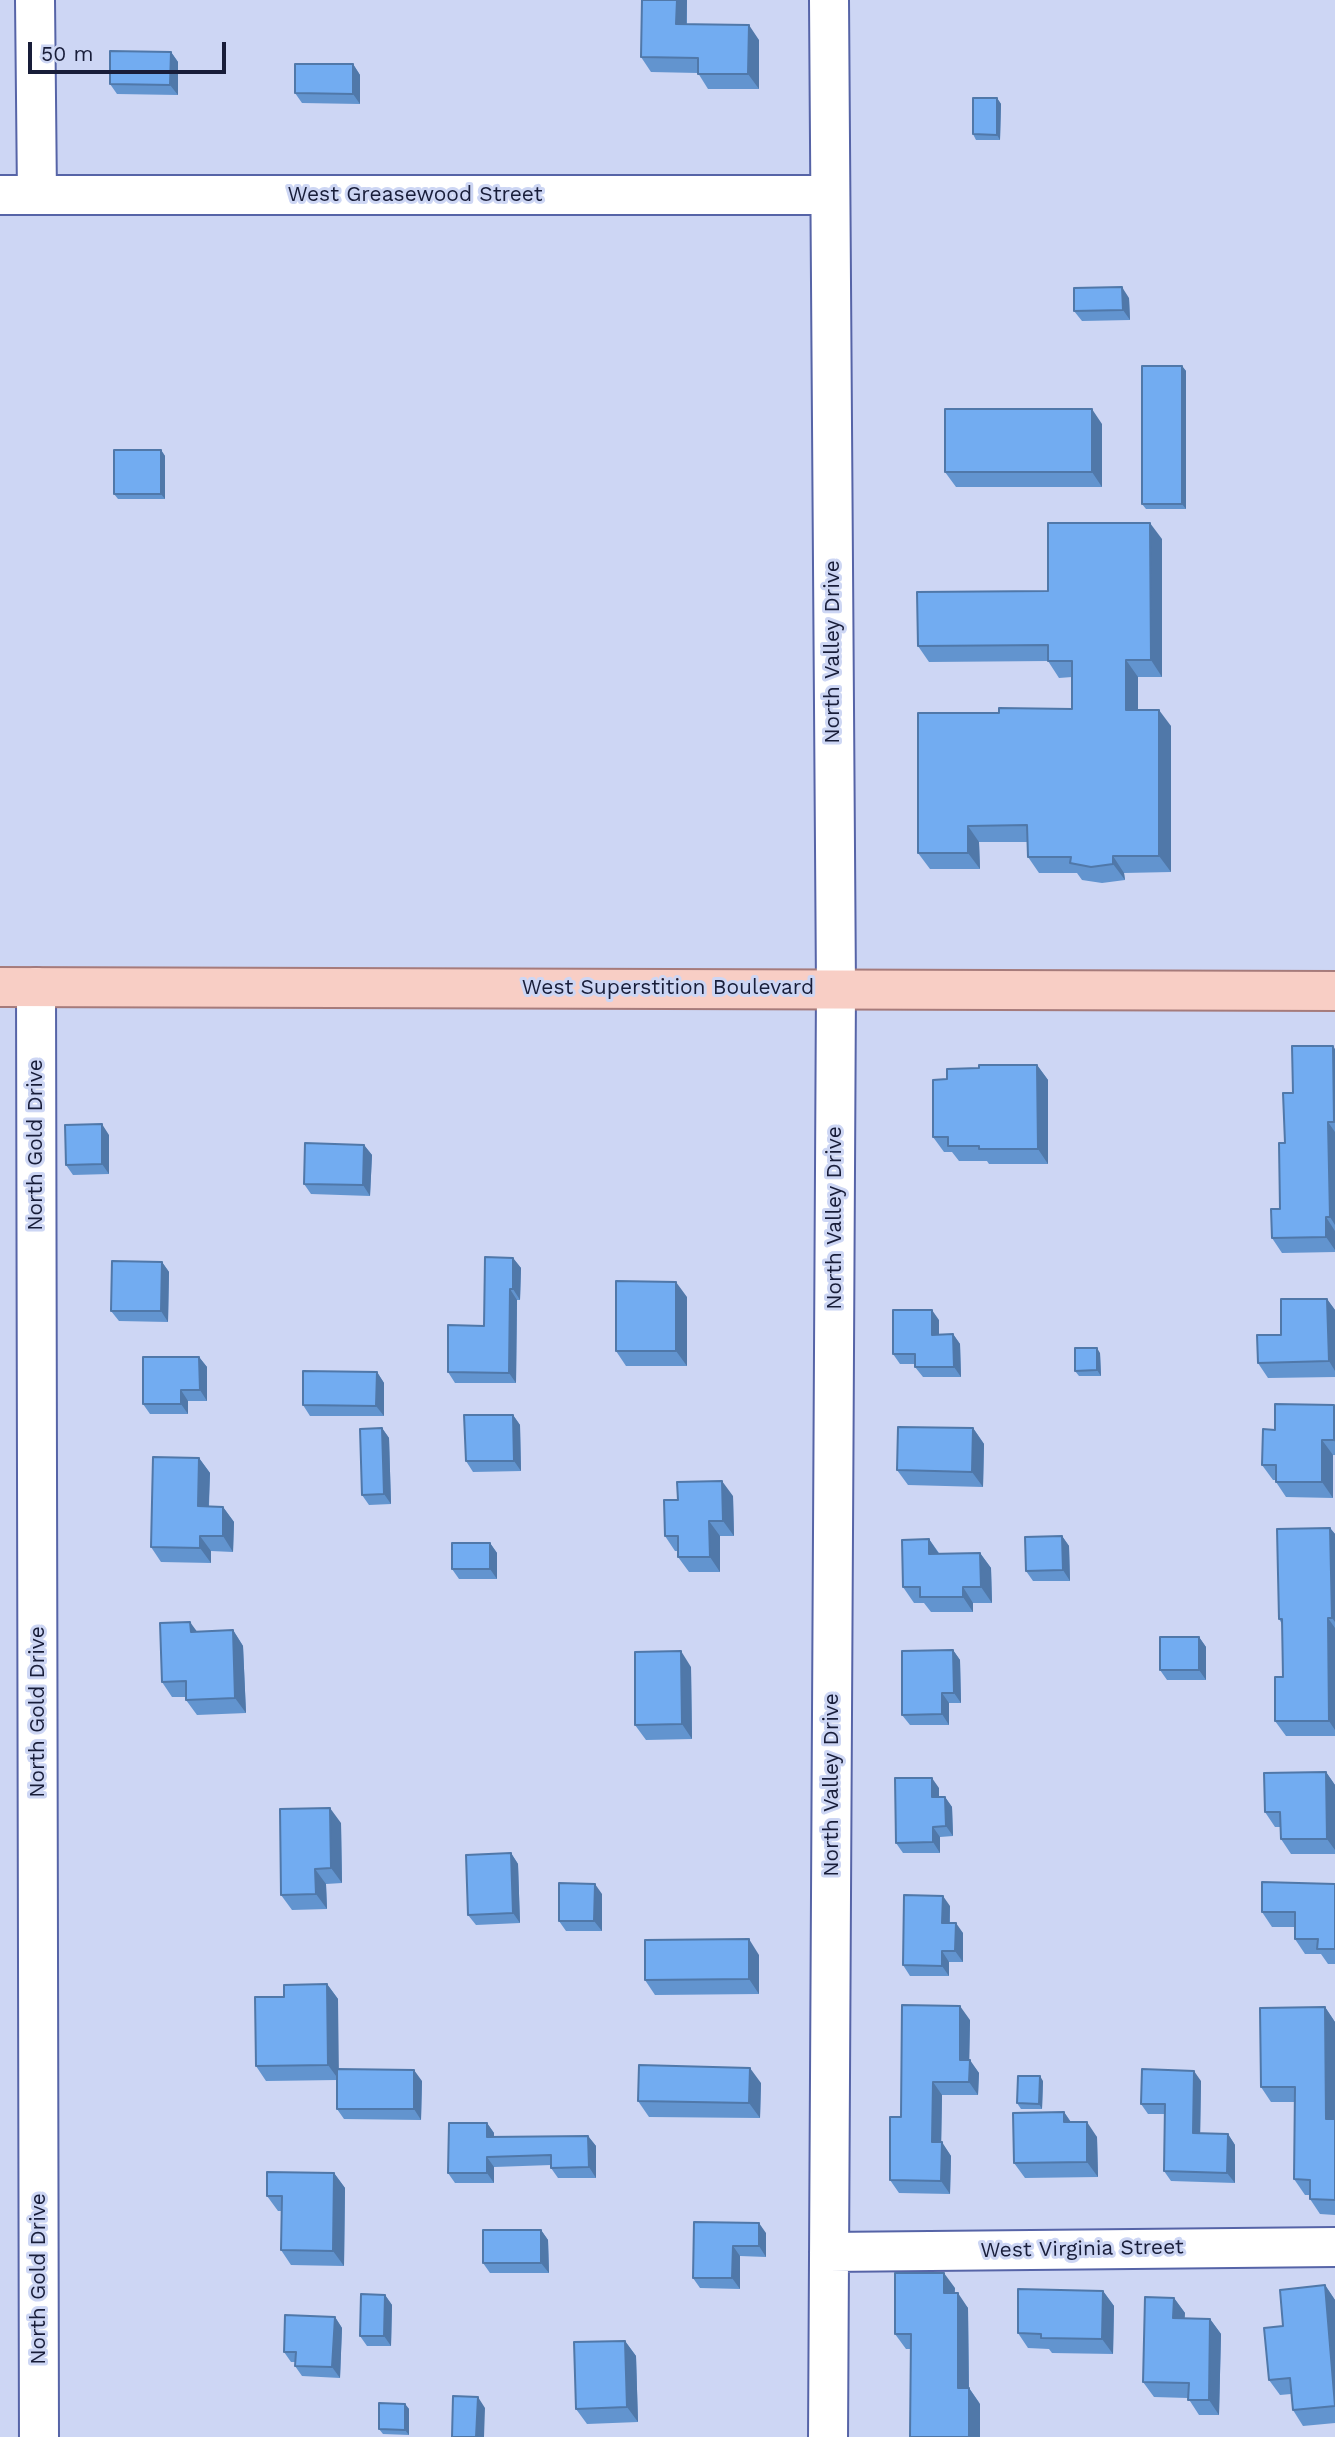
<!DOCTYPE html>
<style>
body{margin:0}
#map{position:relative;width:1335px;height:2437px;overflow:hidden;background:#cdd6f4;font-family:"Work Sans",sans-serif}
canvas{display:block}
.scale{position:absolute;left:28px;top:42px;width:198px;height:32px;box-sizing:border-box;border:4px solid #181d39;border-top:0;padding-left:9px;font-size:21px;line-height:24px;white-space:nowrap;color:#181d39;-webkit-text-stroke:5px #cdd6f4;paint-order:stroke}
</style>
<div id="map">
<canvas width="1335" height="2437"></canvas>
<div class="scale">50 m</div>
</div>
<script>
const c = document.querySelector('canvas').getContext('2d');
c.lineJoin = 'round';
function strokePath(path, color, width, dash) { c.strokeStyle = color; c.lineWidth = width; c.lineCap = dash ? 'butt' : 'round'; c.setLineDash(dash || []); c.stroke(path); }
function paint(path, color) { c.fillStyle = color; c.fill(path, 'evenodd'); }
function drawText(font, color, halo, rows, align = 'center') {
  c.font = font + ' "Work Sans",sans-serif'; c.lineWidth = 6; c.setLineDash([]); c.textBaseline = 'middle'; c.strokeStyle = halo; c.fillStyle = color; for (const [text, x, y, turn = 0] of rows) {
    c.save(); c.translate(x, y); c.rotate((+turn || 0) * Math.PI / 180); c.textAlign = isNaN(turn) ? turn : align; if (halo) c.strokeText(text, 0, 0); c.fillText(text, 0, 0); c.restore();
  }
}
const minor = new Path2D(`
 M35,0l2,195
 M0,195h830
 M36,987l3,1450
 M829,2252l506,-5
 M828,2437l8,-1449 -7,-988`);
const major = new Path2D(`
 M0,987l1335,4`);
strokePath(minor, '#5664a7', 42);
strokePath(major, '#a67b7b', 42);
strokePath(minor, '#fff', 38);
strokePath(major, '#f8cec5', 38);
paint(new Path2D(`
 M642,0h45v24l72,16v49h-51l-10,-16 -47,-1 -10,-15z
 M171,52l7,10v33l-61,-1 -7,-10z
 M353,64l7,11v29l-58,-1 -7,-10z
 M997,98l4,6 -1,36h-24l-3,-6z
 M1129,298l1,22 -48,1 -8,-10z
 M1182,366l4,5v138h-40l-4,-5z
 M1102,424v63h-146l-11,-15z
 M161,450l4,6v43h-47l-4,-5z
 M1162,539v138h-24v33l33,16v146l-47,1 1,7 -23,3 -20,-3 -5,-7h-38l-11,-16 -1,-15h-48l1,27h-50l-12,-16 81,-140 73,-4v-32l-13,1 -11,-17 -119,1 -11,-16 130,-55z
 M1335,1049v203l-53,1 -10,-15 8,-29 5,-66 8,-50z
 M1037,1065l11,15v84h-59l-2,-3h-28l-7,-9h-8l-11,-15 14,-58 32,-11z
 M109,1135v39l-36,1 -7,-10z
 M364,1145l8,10 -2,41 -59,-2 -7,-10z
 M513,1258l8,10 -1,32h-3l-1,83h-61l-7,-11 36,-46z
 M162,1262l7,10 -1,50 -49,-1 -8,-10z
 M687,1297v69h-61l-10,-15z
 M1327,1299l8,11v67l-67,1 -10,-15 23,-28z
 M939,1320v14h14l7,10 1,33h-38l-8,-10v-3h-15l-7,-10z
 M1100,1353l1,23h-22l-4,-5z
 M199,1357l8,10v34h-19v13h-38l-7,-10z
 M377,1372l7,11v33h-74l-7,-11z
 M1334,1405l1,2v48h-2v43l-47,-1 -10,-15v-2h-3l-11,-15 13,-35z
 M513,1415l7,10 1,46 -48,1 -7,-11z
 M382,1428l7,10 2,66 -22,1 -7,-10z
 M973,1428l11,16 -1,43 -75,-2 -11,-15z
 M199,1458l11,15 -1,33 14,1 11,15 -1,30 -22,-1v12l-50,-1 -10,-15z
 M733,1496l1,40h-14v36h-31l-11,-15v-6h-3l-10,-15z
 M1330,1528l5,6v202h-49l-11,-15 8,-44 -1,-53 -3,-5z
 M1062,1536l7,10 1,35h-37l-7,-10z
 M929,1539l10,14h41l11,15 1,35h-19v9h-42l-7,-9h-10l-11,-16z
 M490,1543l7,10v26h-38l-7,-10z
 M233,1630l10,16 3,67 -49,2 -11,-15v-3h-14l-10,-15z
 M1199,1637l7,10v33h-39l-7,-10z
 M953,1650l7,10 1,43h-12v22h-39l-8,-10z
 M691,1667l1,72 -46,1 -11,-15z
 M1326,1772l9,13v69h-44l-10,-15v-12h-6l-10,-15z
 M939,1788v9h6l7,10 1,29 -13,1v16h-37l-7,-10z
 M341,1823l1,60 -16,1 1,25 -35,1 -11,-15z
 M511,1853l7,11 2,59 -44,2 -8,-10z
 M1335,1884v80h-7l-7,-10h-16l-10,-15v-12h-23l-10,-15z
 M602,1894v37h-36l-7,-10z
 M950,1906v17l13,10v29h-14v14h-39l-7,-11z
 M759,1955v39l-104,1 -10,-15z
 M327,1984l11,15v70l84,12 -1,39 -77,-1 -7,-10v-29l-71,1 -10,-15 28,-69z
 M1325,2007l10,15v193l-15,-1 -10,-15v-4h-5l-11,-16 1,-77h-24l-10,-15z
 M970,2020l-1,40 10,13 -1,22h-36l-1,47 10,14 -1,38 -51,-1 -9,-13 11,-63z
 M1043,2081l-1,28h-21l-4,-6z
 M1201,2081l-1,53h28l7,11v38l-64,-2 -7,-10 1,-57h-17l-7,-10z
 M761,2083l-1,35 -111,-1 -11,-16z
 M1064,2112l7,10 26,15 1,40 -73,1 -11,-15z
 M487,2123l7,10v4l94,-1 8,10v32h-38l-7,-10v-3l-57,2v16h-39l-7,-10z
 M334,2173l11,15 -1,78 -53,-1 -10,-15v-39h-3l-11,-15z
 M694,2222l72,11v24l-26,-1v33l-40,-1 -7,-10z
 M541,2230l7,10 1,33h-59l-7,-10z
 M1325,2285l10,15v123l-32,3 -10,-16 -2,-16 -11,1 -11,-15 14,-54z
 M955,2288l-1,5 14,15 1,80 11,16 -69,-55h-5l-11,-15z
 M1103,2291l11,15 -1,48 -61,-1 -3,-4 -21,-1 -10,-15z
 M385,2295l7,10 -1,41h-24l-7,-10z
 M1174,2298l11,15 -1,5 26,1 11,15 -2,81h-20l-11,-17 -34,-1 -11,-15z
 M335,2317l7,11 -2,50 -38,-2 -7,-10v-4h-4l-7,-10z
 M625,2341l11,15 2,66 -51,2 -11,-15z
 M405,2404l4,5v26l-26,-1 -4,-5z`), '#6294cf');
paint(new Path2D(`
 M677,0h10l-1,39 -10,-15z
 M749,25l10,15v49l-11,-15z
 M171,52l7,10v33l-8,-10z
 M353,64l7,11v29l-7,-10z
 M997,98l4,6 -1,36 -3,-5z
 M1122,287l7,11 1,22 -7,-10z
 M1182,366l4,5v138l-4,-5z
 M1092,409l10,15v63l-10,-15z
 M161,450l4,6v43l-4,-5z
 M1150,523l12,16v138l-11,-17z
 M1126,660l12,17v49l-12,-16z
 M1159,710l12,16v146l-12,-16z
 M968,826l11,16 1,27 -12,-16z
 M1113,856l11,17 1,7 -12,-16z
 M1333,1046l2,3v74l-1,-1z
 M1037,1065l11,15v84l-10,-15z
 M1328,1122l7,10v93l-5,-8z
 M102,1124l7,11v39l-7,-10z
 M364,1145l8,10 -2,41 -7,-11z
 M1326,1217l9,14v19l-9,-13z
 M513,1258l8,10 -1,32 -7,-11z
 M162,1262l7,10 -1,50 -7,-11z
 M676,1282l11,15v69l-11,-15z
 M510,1289l7,11 -1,83 -7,-10z
 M1327,1299l8,11v61l-6,-10z
 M932,1310l7,10v25l-7,-10z
 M953,1334l7,10 1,33 -7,-10z
 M1097,1348l3,5 1,23 -4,-6z
 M199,1357l8,10v34l-7,-11z
 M377,1372l7,11v33l-8,-10z
 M181,1390l7,11v13l-7,-10z
 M1334,1405l1,2v35l-1,-2z
 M513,1415l7,10 1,46 -7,-10z
 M382,1428l7,10 2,66 -7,-10z
 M973,1428l11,16 -1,43 -11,-15z
 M1322,1440l11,15v43l-11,-16z
 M199,1458l11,15 -2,48 -10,-15z
 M722,1481l11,15 1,40 -11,-15z
 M223,1507l11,15 -1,30 -10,-16z
 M709,1521l11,15v36l-10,-15z
 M1330,1528l5,6v88l-3,-4z
 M200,1536l11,15v12l-11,-15z
 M1062,1536l7,10 1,35 -7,-11z
 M929,1539l10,15h-10z
 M490,1543l7,10v26l-7,-10z
 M980,1553l11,15 1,35 -11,-16z
 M963,1587l10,16v9l-10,-15z
 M1328,1618l7,10v102l-6,-9z
 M190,1622l11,15 -10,-5z
 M233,1630l10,16 3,67 -11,-15z
 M1199,1637l7,10v33l-7,-10z
 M953,1650l7,10 1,43 -7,-10z
 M681,1651l10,16 1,72 -10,-15z
 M942,1693l7,10v22l-7,-11z
 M1326,1772l9,13v65l-8,-11z
 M932,1778l7,10v19l-7,-10z
 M945,1797l7,10 1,29 -7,-10z
 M330,1808l11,15 1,60 -11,-15z
 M933,1827l7,10v16l-7,-11z
 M511,1853l7,11 2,59 -7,-10z
 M315,1869l11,15 1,25 -11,-15z
 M595,1884l7,10v37l-8,-10z
 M943,1896l7,10 -1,27 -7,-10z
 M956,1923l7,10v29l-8,-11z
 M749,1939l10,16v39l-10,-15z
 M942,1951l7,11v14l-7,-10z
 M327,1984l11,15 1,81 -11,-15z
 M960,2006l10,14 -1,53 -9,-13z
 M1325,2007l10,15v110l-9,-13z
 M970,2060l9,13 -1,22 -9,-13z
 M750,2068l11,15 -1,35 -11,-15z
 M414,2070l8,11 -1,39 -7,-11z
 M1194,2071l7,10 -1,63 -7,-11z
 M1040,2076l3,5 -1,28 -3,-5z
 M933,2082l9,13 -1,61 -9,-14z
 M1064,2112l10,15 -10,-5z
 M1087,2122l10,15 1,40 -11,-15z
 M487,2123l7,10v14l-7,-10z
 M1228,2134l7,11v38l-8,-10z
 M588,2136l8,10v32l-7,-11z
 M942,2142l9,14 -1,38 -9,-13z
 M487,2157l7,10v16l-7,-10z
 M334,2173l11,15 -1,78 -11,-15z
 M759,2223l7,10v24l-7,-11z
 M541,2230l7,10 1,33 -8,-10z
 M733,2246l7,10v33l-8,-11z
 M944,2273l11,15 -1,20 -10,-15z
 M1325,2285l10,15v100z
 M1103,2291l11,15 -1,48 -11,-15z
 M958,2293l10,15 1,96 -11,-16z
 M385,2295l7,10 -1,41 -7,-10z
 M1174,2298l11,15 -1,20 -11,-15z
 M335,2317l7,11 -2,50 -8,-11z
 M1210,2319l11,15 -2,81 -10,-15z
 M625,2341l11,15 2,66 -11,-15z
 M969,2388l11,16v33h-11z
 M478,2397l7,11 -1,29h-8z
 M405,2404l4,5v26l-4,-5z`), '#5078a9');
const building = new Path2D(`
 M642,0h35l-1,24 73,1 -1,49h-50v-16l-57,-1z
 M110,51l61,1 -1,33 -60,-1z
 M295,64h58v30l-58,-1z
 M973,98h24v37l-24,-1z
 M1122,287l1,23 -49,1v-23z
 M1142,366h40v138h-40z
 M945,409h147v63h-147z
 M114,450h47v44h-47z
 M1048,523h102l1,137h-25v50h33v146h-46v8l-22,3 -21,-4 1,-6h-43l-1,-32 -59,1v27h-50v-140h81v-5l73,1v-48h-24v-16l-130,1 -1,-54 131,-1z
 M1292,1046h41l1,76h-6l2,95h-4v20l-54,1 -1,-29h9l-1,-66h6l-2,-50h10z
 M979,1065h58l1,84h-59v-3h-31v-9h-15v-57l14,-1v-10l32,-1z
 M102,1124v40l-36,1 -1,-40z
 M305,1143l59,2 -1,40 -59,-1z
 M485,1257l28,1v31h-3l-1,84 -61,-1v-47l36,1z
 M112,1261l50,1 -1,49h-50z
 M616,1281l60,1v69h-60z
 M1281,1299h46l2,62 -71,2 -1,-28h24z
 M893,1310h39v25l21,-1 1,33h-39v-13h-22z
 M1075,1348h22v22l-22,1z
 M143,1357h56l1,33h-19v14h-38z
 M303,1371l74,1 -1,34 -73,-1z
 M1275,1404l59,1v35h-12v42h-46v-17h-14l1,-36 12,1z
 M464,1415h49l1,46h-48z
 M898,1427l75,1 -1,44 -75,-2z
 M382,1428l2,66 -22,1 -2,-66z
 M153,1457l46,1 -1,48 25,1v29h-23v12l-49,-1z
 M722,1481l1,40h-14l1,36h-32v-21h-13l-1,-36h14l-1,-18z
 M1330,1528l2,90h-4l1,103h-54v-44h8l-1,-58h-3l-2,-90z
 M1062,1536l1,34 -37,1 -1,-34z
 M929,1539v15l51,-1 1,34h-18v10h-43v-10h-17l-1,-47z
 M452,1543h38v26h-38z
 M190,1622l1,10 42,-2 2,68 -49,2v-19l-24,1 -2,-59z
 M1160,1637h39v33h-39z
 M953,1650l1,43h-12v21l-40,1v-64z
 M681,1651l1,73 -47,1v-73z
 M1326,1772l1,67h-46l-1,-27h-15l-1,-39z
 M895,1778h37v19h13l1,29 -13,1v15l-37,1z
 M330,1808l1,60 -16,1 1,25 -35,1 -1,-86z
 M511,1853l2,60 -45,2 -2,-60z
 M1262,1882l73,2v65h-18l1,-10h-23v-27h-33z
 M559,1883l36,1 -1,37h-35z
 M904,1895l39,1 -1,27h14l-1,28h-13v15l-39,-1z
 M749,1939v40l-104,1v-40z
 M327,1984l1,81 -72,1 -1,-69h29v-12z
 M902,2005l58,1v54h10l-1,22h-36l-1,60h10l-1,39 -51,-1v-63h11z
 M1325,2007l1,112h9v81l-25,-1v-19l-16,-1 1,-92h-34l-1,-79z
 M639,2065l111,3 -1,35 -111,-2z
 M337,2069l77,1v39h-77z
 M1142,2069l52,2 -1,62 35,1 -1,39 -63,-2 1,-67h-24z
 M1018,2076h22l-1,28 -22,-1z
 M1064,2112v10h23v40l-73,1 -1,-50z
 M449,2123h38v14l101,-1 1,31 -38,1v-13l-64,2v16h-39z
 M267,2172l67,1 -1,78 -52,-1 1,-54h-15z
 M694,2222l65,1v23h-26l-1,32h-39z
 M483,2230h58v33h-58z
 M895,2273h49v20h14v95h11v49h-59l1,-103h-16z
 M1325,2285l10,121 -42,4 -3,-32 -21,2 -5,-52 19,-2 -3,-36z
 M1018,2289l85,2 -1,48 -61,-1v-4l-23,-1z
 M361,2294l24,1 -1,41h-24z
 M1145,2297l29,1 -1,20 37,1 -1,81h-21l1,-17 -46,-1z
 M285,2315l50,2 -3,50 -37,-1 1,-14h-12z
 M625,2341l2,66 -51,2 -2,-67z
 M453,2396l25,1 -2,40h-24z
 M379,2403l26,1v26l-26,-1z`);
paint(building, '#72acf1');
strokePath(building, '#5078a9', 2);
drawText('21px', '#181d39', '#cdd6f4', [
 ["West Greasewood Street",415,195],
 ["North Valley Drive",833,652,-90],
 ["West Superstition Boulevard",668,988],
 ["North Gold Drive",36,1145,-90],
 ["North Valley Drive",835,1218,-90],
 ["North Gold Drive",38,1712,-90],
 ["North Valley Drive",832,1785,-90],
 ["West Virginia Street",1082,2249,-1],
 ["North Gold Drive",39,2279,-90]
]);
</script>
